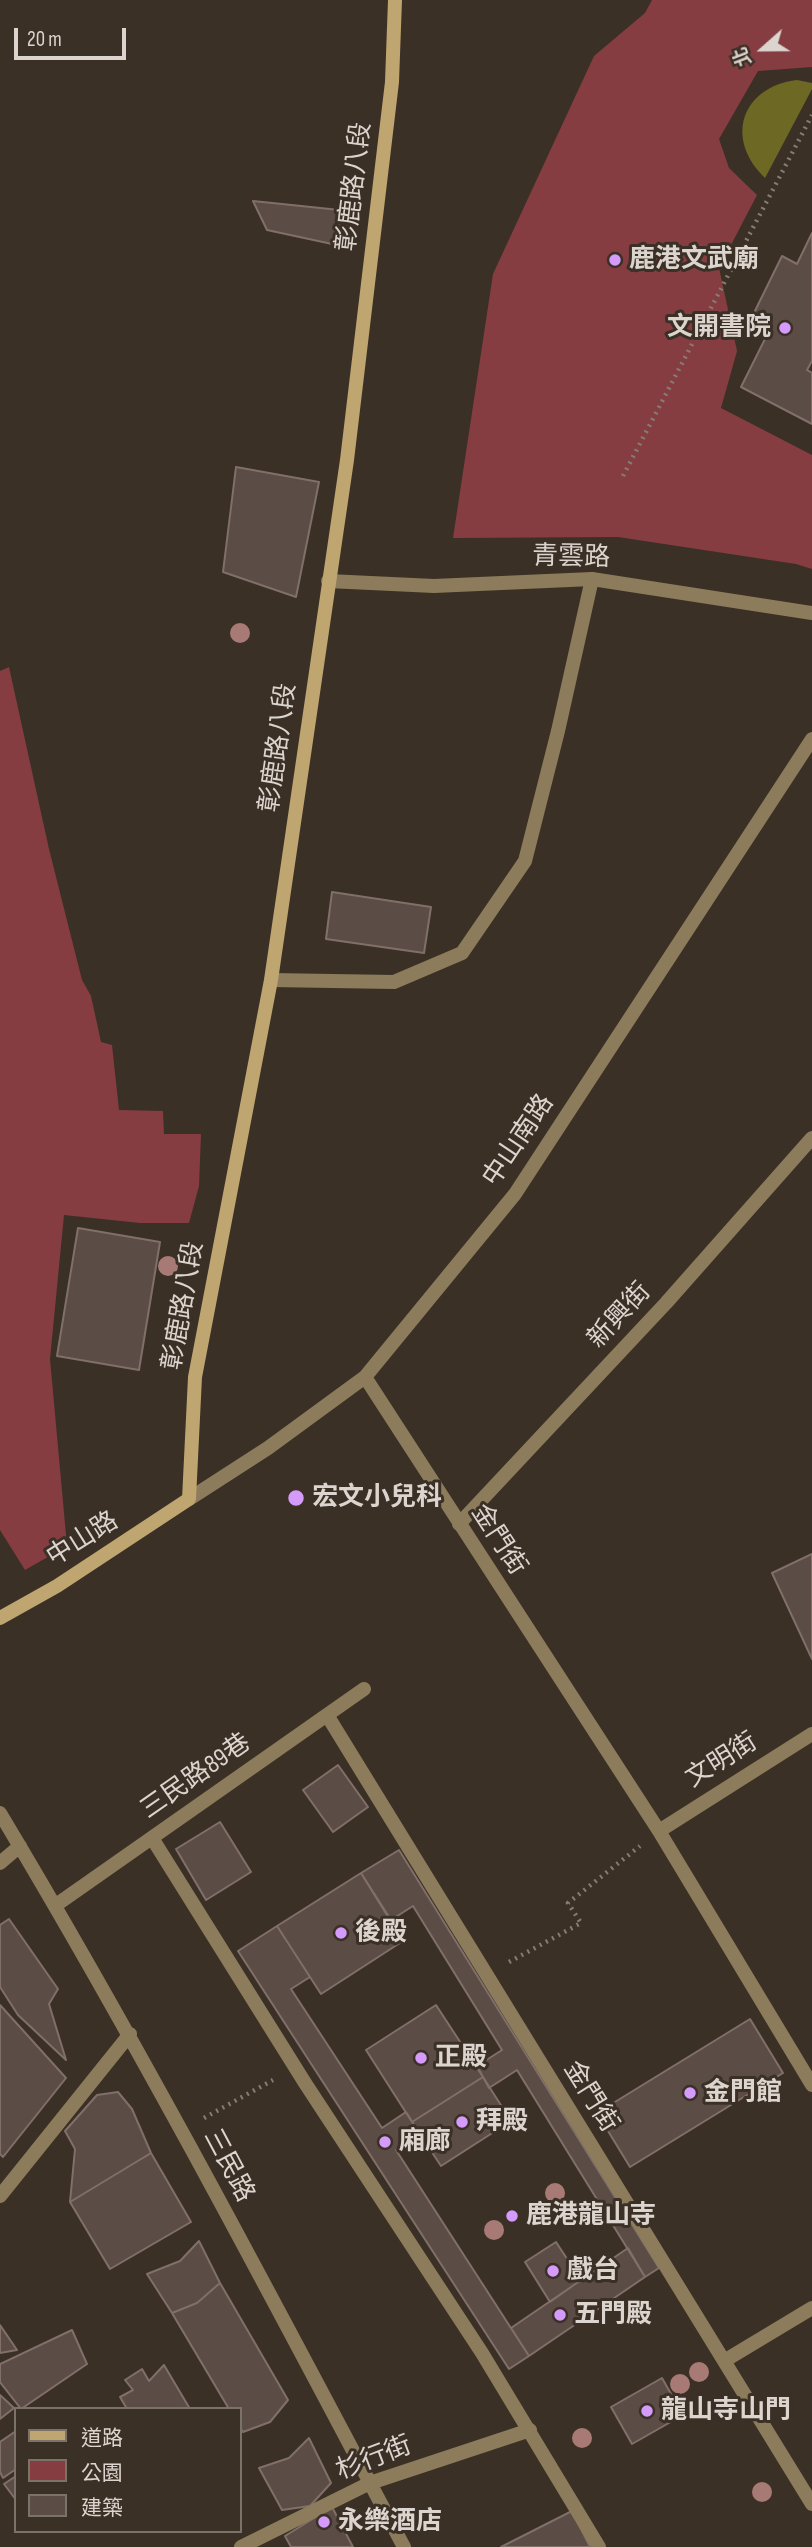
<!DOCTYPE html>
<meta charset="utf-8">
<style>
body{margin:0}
#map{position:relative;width:812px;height:2547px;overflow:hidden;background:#3b3026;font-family:"Sofia Sans Condensed","Noto Sans TC",sans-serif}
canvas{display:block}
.legend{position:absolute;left:14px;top:2407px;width:228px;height:126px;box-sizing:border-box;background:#3b3026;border:2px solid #7b7269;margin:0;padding:9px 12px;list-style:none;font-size:21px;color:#dcd4ce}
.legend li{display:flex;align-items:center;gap:14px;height:35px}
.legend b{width:35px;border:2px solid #7b7269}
.north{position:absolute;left:728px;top:14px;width:70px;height:70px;-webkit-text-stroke:5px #3b3026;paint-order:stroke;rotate:249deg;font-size:19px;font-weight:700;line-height:28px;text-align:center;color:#dcd4ce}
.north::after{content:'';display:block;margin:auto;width:24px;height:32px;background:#dcd4ce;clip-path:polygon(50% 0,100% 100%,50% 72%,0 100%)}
.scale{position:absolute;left:14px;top:28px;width:112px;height:32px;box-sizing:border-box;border:4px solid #dcd4ce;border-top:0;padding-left:9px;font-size:21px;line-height:24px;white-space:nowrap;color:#dcd4ce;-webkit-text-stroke:5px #3b3026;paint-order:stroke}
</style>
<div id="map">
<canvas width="812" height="2547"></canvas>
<ul class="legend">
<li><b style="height:9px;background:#bfa570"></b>道路</li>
<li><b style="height:19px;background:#853d42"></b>公園</li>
<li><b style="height:19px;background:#5c4c46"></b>建築</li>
</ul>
<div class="north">北</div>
<div class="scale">20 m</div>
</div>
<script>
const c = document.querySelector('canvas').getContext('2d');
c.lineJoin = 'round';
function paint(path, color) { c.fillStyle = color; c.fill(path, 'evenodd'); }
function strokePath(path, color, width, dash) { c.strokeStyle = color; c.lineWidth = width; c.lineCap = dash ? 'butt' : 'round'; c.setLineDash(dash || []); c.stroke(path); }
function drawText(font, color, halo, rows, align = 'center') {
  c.font = font + ' "Sofia Sans Condensed","Noto Sans TC",sans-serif'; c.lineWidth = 6; c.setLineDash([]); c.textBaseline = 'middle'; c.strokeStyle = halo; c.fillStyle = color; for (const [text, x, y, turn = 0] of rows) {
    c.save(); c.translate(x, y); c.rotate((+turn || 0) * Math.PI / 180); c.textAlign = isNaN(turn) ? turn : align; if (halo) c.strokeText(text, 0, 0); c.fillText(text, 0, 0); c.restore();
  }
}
paint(new Path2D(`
 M652,0h160v67l-54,4 -39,68 10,29 28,27 -38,73 18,83 -16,57 91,47v114l-16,-5 -178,-27 -165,1 40,-264 101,-218 51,-43z
 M9,667l40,182 33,131 9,16 10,46 11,3 7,65 44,1 1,23h37l-2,52 -10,37h-49l-76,-8 -14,144 17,187 -42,24 -25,-40v-859z`), '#853d42');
paint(new Path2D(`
 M797,80l15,3v6l-47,89c-41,-39 -24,-91 32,-98z`), '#6d6925');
const building = new Path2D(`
 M253,201l106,11 -13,35 -79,-17z
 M812,233v128l-5,9 5,3v51l-71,-37 27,-54 -19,-10 33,-67 15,8z
 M236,467l83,15 -23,115 -73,-25z
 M332,892l99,15 -7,46 -98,-14z
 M78,1228l82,14 -21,128 -82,-14z
 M812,1554v105l-40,-86z
 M338,1765l30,42 -35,25 -30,-42z
 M220,1822l31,50 -45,28 -30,-51z
 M399,1850l260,418 -14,9 -128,-207 -28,18 -12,-22 25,-16 -89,-144 -22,14 -30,-47z
 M361,1873l42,68 -82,53 -44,-68z
 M9,1919l49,70 -9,15 17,56 -48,-45 -18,-28v-62z
 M277,1926l33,51 -19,12 91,139 24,-16 14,22 -24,16 133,206 -20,13 -271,-418z
 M0,2005l66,73 -63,79 -3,-3z
 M436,2005l47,72 -71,45 -46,-72z
 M750,2019l33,54 -153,94 -33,-54z
 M483,2077l28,44 -70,45 -29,-44z
 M118,2092l14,17 19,44 -81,49 5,-53 -10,-18 32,-36z
 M151,2153l40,69 -81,47 -40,-67z
 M199,2241l21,42 -23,20 -25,10 -25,-39 33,-13z
 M556,2242l25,38 -31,22 -25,-40z
 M628,2248l17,29 -116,79 -18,-28z
 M220,2283l68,117 -18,22 -27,10 -3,-5v-18h-11l-57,-96 25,-10z
 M0,2325l17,25 -17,3z
 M72,2330l15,34 -66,45 -21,-27v-18z
 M164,2365l26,44h-63l-7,-12 13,-7 -8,-10 17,-11 7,12z
 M662,2378l21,37 -51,29 -21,-37z
 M0,2395l14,13 -14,11z
 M16,2431v38l-13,9 -3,-6v-30z
 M309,2438l22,45 -21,23 -28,4 -23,-42 30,-10z
 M16,2476v24l-12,-16z
 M332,2507l21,40h-62l-6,-11z
 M572,2511l18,36h-89z`);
paint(building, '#5c4c46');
strokePath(building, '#816f69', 2);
strokePath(new Path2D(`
 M623,476l189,-361
 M509,1962l72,-39 -13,-20 72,-57
 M204,2118l69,-38`), '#867c74', 4.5, [2, 5]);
strokePath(new Path2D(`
 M271,980l123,2 68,-29 63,-92 33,-130 34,-152
 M459,1524l207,-221 146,-165
 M327,1715l485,789
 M152,1838l153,245 177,270 117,194
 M56,1905l308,-216
 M724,2361l88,-53`), '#8c7c5b', 14);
strokePath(new Path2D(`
 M328,581l106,5 158,-7 220,34
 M365,1377l294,454 153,254
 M189,1499l79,-51 97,-71 150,-183 297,-455
 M0,1813c144,240 273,487 404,734
 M659,1831l153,-97
 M0,1863l20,-17
 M0,2196l130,-162
 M241,2547l129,-64 160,-53`), '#8c7c5b', 14);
strokePath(new Path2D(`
 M0,1618l57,-32 132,-87 6,-122 76,-397 76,-520 45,-378 3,-82`), '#bfa570', 14);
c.fillStyle = '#a77a76';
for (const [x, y] of [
 [240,633],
 [168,1266],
 [555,2193],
 [494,2230],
 [699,2372],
 [680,2384],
 [582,2438],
 [762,2492]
]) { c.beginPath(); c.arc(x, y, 10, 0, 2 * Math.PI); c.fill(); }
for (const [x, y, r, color] of [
 [615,260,7,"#d59bfb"],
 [785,328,7,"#d59bfb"],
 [296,1498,9,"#d59bfb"],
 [341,1933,7,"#d59bfb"],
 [421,2058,7,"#d59bfb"],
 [690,2093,7,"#d59bfb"],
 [462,2122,7,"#d59bfb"],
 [385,2142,7,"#d59bfb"],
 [512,2216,7,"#d59bfb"],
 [553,2271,7,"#d59bfb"],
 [560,2315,7,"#d59bfb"],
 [647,2411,7,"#d59bfb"],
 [324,2522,7,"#d59bfb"]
]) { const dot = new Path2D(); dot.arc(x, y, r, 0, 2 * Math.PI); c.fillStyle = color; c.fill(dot); strokePath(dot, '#3b3026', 2.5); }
drawText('26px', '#dcd4ce', '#3b3026', [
 ["彰鹿路八段",355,187,-83],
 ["青雲路",571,558,1],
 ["彰鹿路八段",279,748,-82],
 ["中山南路",519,1141,-56],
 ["彰鹿路八段",184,1306,-80],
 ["新興街",620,1316,-47],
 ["中山路",83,1540,-32],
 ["金門街",498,1540,57],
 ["文明街",722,1761,-32],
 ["三民路89巷",196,1777,-35],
 ["金門街",590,2097,58],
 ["三民路",228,2166,62],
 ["杉行街",374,2459,-21]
]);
drawText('bold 26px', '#dcd4ce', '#3b3026', [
 ["鹿港文武廟",629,260],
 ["文開書院",771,328,"right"],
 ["宏文小兒科",312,1498],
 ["後殿",355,1933],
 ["正殿",435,2058],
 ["金門館",704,2093],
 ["拜殿",476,2122],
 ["廂廊",399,2142],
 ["鹿港龍山寺",526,2216],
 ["戲台",567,2271],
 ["五門殿",574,2315],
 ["龍山寺山門",661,2411],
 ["永樂酒店",338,2522]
], 'left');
</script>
